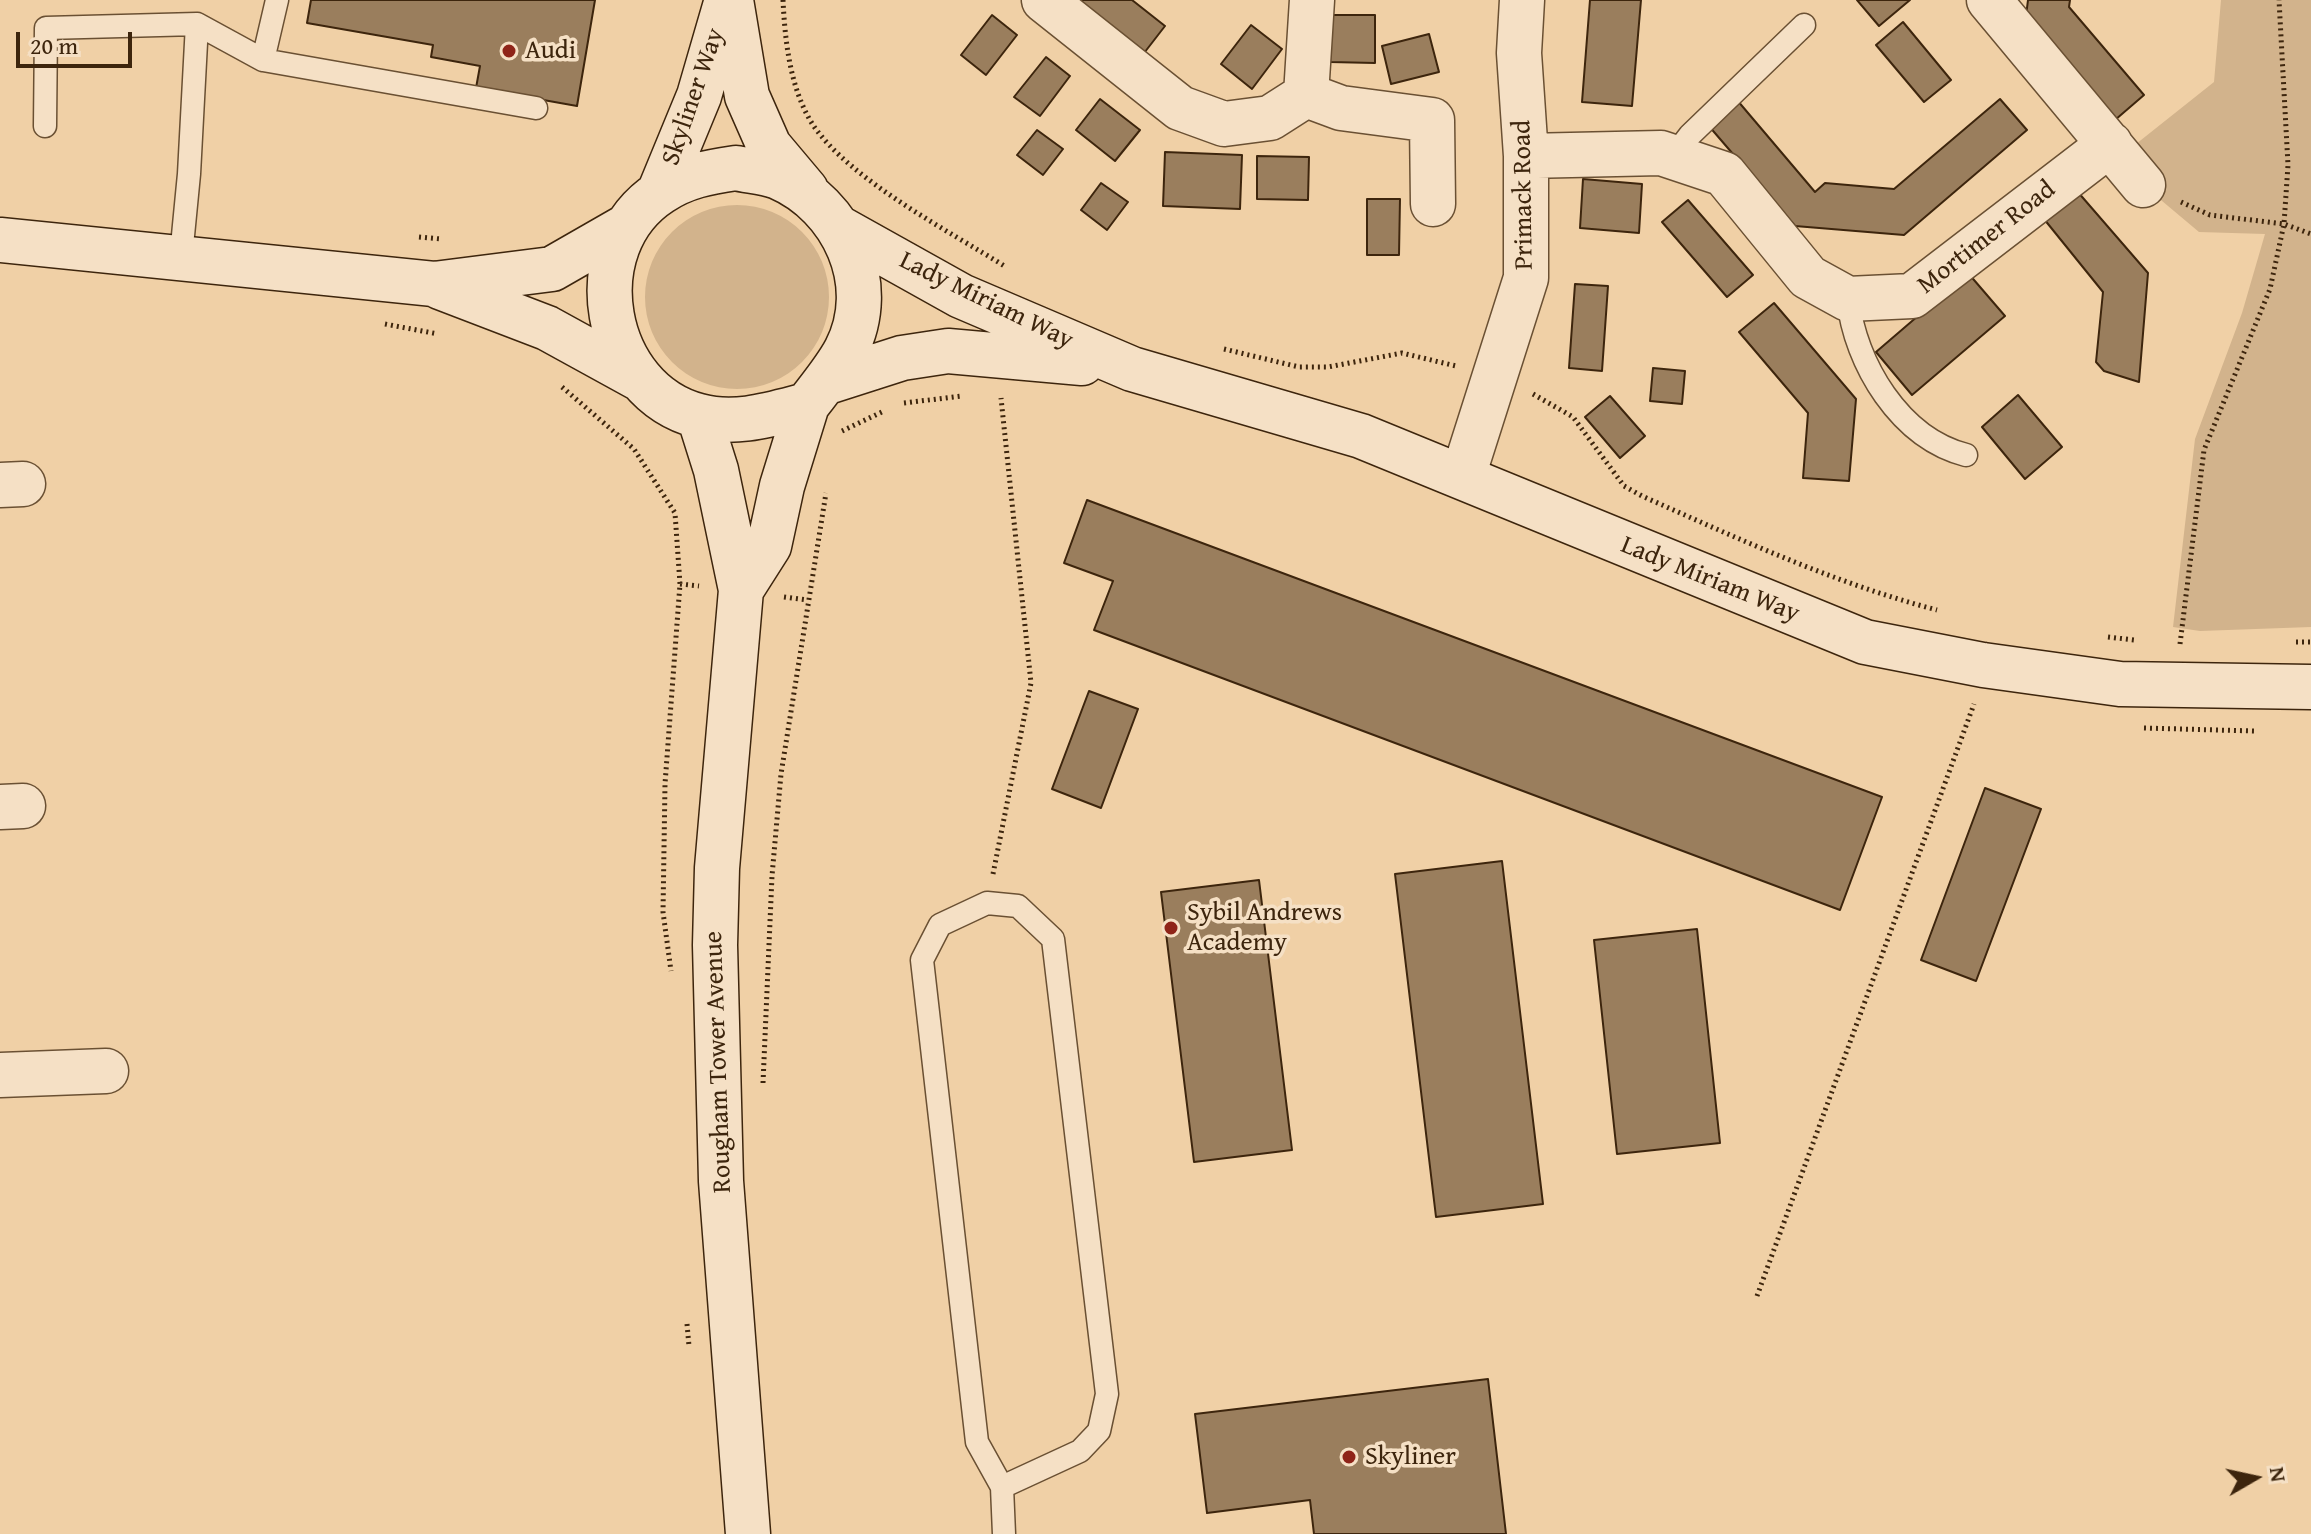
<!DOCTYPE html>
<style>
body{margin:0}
#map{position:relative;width:2311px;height:1534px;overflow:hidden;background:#f0d0a6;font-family:"Gentium Book Plus",serif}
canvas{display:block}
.north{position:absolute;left:2215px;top:1438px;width:80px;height:80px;-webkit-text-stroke:6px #f5e0c5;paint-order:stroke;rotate:81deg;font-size:22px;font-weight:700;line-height:32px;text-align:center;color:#3d250d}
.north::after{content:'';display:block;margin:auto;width:28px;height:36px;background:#3d250d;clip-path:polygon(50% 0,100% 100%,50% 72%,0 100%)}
.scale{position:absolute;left:16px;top:32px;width:116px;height:36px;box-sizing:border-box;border:4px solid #3d250d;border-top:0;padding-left:10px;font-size:24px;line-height:28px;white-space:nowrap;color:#3d250d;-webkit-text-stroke:6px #f5e0c5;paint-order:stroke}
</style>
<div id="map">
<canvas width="2311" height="1534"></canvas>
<div class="north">N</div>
<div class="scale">20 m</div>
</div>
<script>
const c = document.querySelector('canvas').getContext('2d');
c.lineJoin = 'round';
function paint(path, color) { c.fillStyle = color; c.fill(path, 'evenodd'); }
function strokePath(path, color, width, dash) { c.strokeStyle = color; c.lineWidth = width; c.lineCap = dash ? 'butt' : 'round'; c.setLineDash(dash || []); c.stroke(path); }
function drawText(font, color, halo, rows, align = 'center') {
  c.font = font + ' "Gentium Book Plus",serif'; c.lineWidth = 7; c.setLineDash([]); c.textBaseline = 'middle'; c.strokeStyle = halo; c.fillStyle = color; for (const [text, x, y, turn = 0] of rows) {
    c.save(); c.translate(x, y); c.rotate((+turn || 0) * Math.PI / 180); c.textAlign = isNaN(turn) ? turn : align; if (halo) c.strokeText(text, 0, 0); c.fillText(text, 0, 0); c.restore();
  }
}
paint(new Path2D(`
 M2221,0h90v627l-111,4 -27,-4 22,-188 47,-126 23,-79 -66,-2 -56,-47 -7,-41 78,-62z
 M645 297a92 92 0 1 1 184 0a92 92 0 1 1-184 0Z`), '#d2b38c');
const building = new Path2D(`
 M311,0h284l-18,106 -101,-18 4,-22 -49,-9 2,-12 -126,-22z
 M1067,0h65l33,26 -24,31z
 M1590,0h51l-9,106 -50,-4z
 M1857,0h53l-31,26z
 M2028,0h42l-1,7 75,88 -29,25 -89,-104z
 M992,15l25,20 -31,40 -25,-20z
 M1330,15h45v48l-45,-1z
 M1903,22l48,58 -27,22 -48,-57z
 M1251,25l31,24 -30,40 -31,-25z
 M1429,34l10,38 -48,12 -9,-38z
 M1046,57l24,19 -30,40 -26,-19z
 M1100,99l40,31 -25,31 -39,-31z
 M2000,99l27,31 -123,105 -109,-9 -87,-101 29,-25 78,92 10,-9 69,6z
 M1037,130l26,19 -20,26 -26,-20z
 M1165,152l77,3 -2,54 -77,-3z
 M1257,156l52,1 -1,43 -51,-1z
 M1583,179l59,5 -3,49 -59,-5z
 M1101,183l27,19 -21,28 -26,-20z
 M2077,191l71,82 -9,109 -35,-11 -8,-9 7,-70 -59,-73z
 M1367,199h33l-1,56h-32z
 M1688,200l65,75 -26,22 -65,-75z
 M1968,273l37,43 -93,79 -36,-43z
 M1575,284l33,2 -6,85 -33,-3z
 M1774,303l82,96 -7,82 -46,-3 5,-65 -69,-81z
 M1653,368l32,3 -3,33 -32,-3z
 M2018,395l44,52 -37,32 -43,-52z
 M1610,396l35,40 -25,22 -35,-41z
 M1087,500l795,297 -42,113 -746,-280 19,-49 -49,-18z
 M1089,691l49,18 -37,99 -49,-19z
 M1985,788l56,21 -65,172 -55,-21z
 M1502,861l41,343 -107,13 -41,-343z
 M1259,880l33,270 -98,12 -33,-270z
 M1697,929l23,214 -103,11 -23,-214z
 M1488,1379l18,155h-192l-4,-34 -103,13 -12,-99z`);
paint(building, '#9a7e5d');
strokePath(building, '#3d250d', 2);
const lane = new Path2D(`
 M263,60l14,-60
 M45,126l1,-98 151,-4 66,36 273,48
 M1673,157l17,-22 114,-110
 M181,256l8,-82 8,-150
 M1848,299c7,65 52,139 118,156
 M1002,1487l78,-36 19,-20 8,-37 -54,-455 -35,-33 -31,-3 -47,22 -18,35 55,482 25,45 2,47`);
const street = new Path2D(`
 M1044,0l136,108 44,16 46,-6 36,-23 6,-95
 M1989,0l154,185
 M1306,95l35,13 91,12 1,84
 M1526,156l135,-3 63,21 84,103 40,22 64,-3 198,-152
 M1463,476l63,-198v-122l-7,-103 3,-53
 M0,485l23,-1
 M0,807l23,-1
 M0,1075l106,-4`);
const secondary = new Path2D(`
 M731,0l16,96 22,50 37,44
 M736,168c13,3 30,4 42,9 65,28 102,107 68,173 -10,19 -26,38 -39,55 -35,9 -71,21 -108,11 -97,-25 -123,-169 -38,-224 24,-16 48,-20 75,-24z
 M659,193l40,-97 27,-93
 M841,229l120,67 171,73 229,67 504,206 118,23 137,19 191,3
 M0,240l434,44 118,-15 75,-43
 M440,287l107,41 91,50
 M824,383l78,-25 46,-7 134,12
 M699,416l17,54 25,120 -24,278 -2,77 6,236 27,353
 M741,590l28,-44 13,-60 25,-81`);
strokePath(lane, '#6a5033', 25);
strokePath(street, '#6a5033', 47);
strokePath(secondary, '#3d250d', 47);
strokePath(new Path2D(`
 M783,0c2,41 7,89 30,125 37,55 136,106 193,142
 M2181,202l29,13 74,9 27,10
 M419,237l22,2
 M385,324l53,10
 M1224,349l75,18h29l74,-14 54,13
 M562,387l72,62 41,64 5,71 -15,200 -2,128 8,59
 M1533,394l40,23 51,69 18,10c97,43 192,87 295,114
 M904,403l58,-7
 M842,431l42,-20
 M680,584l19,2
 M784,597l23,3
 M2108,637l26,3
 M2296,642h15
 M2180,644l24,-194 66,-161 14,-65 4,-59 -9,-165
 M2144,728l110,3
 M993,874l38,-191 -30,-285
 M763,1083l9,-207 9,-102 45,-281
 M1757,1296l217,-592
 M687,1324l2,22`), '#3d250d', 5, [2, 4]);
strokePath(lane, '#f5e0c5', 22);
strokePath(street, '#f5e0c5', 44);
strokePath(secondary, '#f5e0c5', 44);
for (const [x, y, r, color] of [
 [509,51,8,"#8f2418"],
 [1171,928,8,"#8f2418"],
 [1349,1457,8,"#8f2418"]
]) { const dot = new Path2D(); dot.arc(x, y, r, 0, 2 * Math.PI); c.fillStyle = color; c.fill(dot); strokePath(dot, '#f5e0c5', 3); }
drawText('26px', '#3d250d', '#f5e0c5', [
 ["Audi",525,51],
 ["Sybil Andrews",1187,913],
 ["Academy",1187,943],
 ["Skyliner",1365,1457]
], 'left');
drawText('26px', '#3d250d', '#f5e0c5', [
 ["Skyliner Way",694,97,-71],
 ["Primack Road",1524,195,-91],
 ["Mortimer Road",1987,238,-38],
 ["Lady Miriam Way",986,301,26],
 ["Lady Miriam Way",1710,580,22],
 ["Rougham Tower Avenue",719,1062,-92]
]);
</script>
